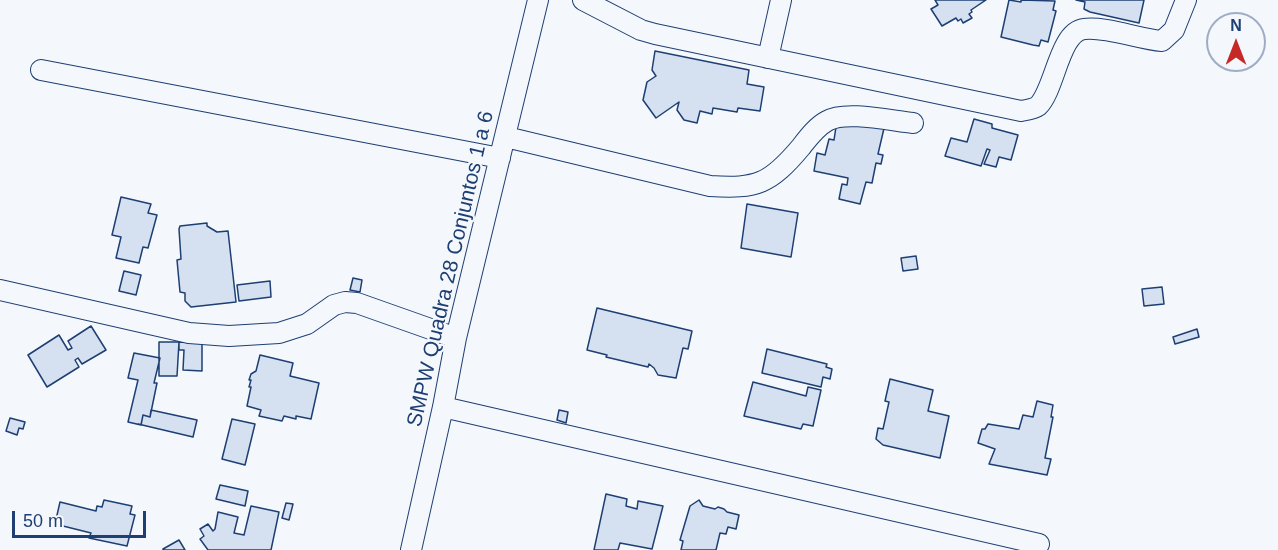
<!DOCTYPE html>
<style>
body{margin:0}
#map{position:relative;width:1278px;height:550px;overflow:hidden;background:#f4f7fb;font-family:Helvetica,sans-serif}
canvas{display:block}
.north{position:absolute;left:1206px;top:12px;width:60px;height:60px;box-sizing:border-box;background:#f4f7fb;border:2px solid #9eadc5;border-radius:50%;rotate:0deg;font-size:16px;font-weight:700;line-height:24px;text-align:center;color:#1d3f73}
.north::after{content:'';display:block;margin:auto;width:21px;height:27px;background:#c62828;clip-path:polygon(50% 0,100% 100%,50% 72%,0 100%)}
.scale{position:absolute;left:12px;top:511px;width:134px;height:27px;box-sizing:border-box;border:3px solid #1d3f73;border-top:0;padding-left:8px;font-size:18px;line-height:21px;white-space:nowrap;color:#1d3f73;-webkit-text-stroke:4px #f4f7fb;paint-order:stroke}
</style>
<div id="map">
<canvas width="1278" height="550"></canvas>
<div class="north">N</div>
<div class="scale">50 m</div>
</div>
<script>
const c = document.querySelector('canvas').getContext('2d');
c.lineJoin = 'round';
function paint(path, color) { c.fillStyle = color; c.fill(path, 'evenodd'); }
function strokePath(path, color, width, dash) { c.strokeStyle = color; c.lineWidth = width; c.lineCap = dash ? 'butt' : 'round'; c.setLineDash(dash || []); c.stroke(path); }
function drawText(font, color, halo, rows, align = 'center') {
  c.font = font + ' Helvetica,sans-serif'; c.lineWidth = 4.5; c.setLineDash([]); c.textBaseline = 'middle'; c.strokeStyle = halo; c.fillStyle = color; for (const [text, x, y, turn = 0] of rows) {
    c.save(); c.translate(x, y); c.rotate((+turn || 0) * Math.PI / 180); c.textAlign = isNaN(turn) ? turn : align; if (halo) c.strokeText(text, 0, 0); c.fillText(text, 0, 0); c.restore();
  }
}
const building = new Path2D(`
 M935,0h51l-15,10 1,2 -3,2 3,4 -9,5 -2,-4 -3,2 -2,-3 -14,8 -11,-17 7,-4z
 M1009,0l12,2v-2l34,1 -2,9 3,1 -8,31 -7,-2 -2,6 -6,-1 -32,-8z
 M1076,0h68l-5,23 -49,-11 -6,-3 1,-7z
 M655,51l94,19 -2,14 17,3 -4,24 -22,-3 -1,4 -24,-4 -1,6 -12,-3 -3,12 -13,-3 -7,-10 2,-8 -23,16 -13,-18 4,-18 9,-6 -4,-6z
 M838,114l47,10 -7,30 5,1 -2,9 -5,-1 -4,20 -6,-1 -6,22 -21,-5 3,-15 5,1 1,-7 -34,-7 3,-18 8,2 4,-16 5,1z
 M974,119l18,5v4l26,7 -7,25 -12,-3 -3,10 -12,-3 6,-14 -3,-1 -6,17 -36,-10 6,-18 16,4z
 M121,197l30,7 -3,9 9,2 -9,33 -5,-1 -4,16 -23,-5 5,-21 -9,-2z
 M747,204l51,9 -7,44 -50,-9z
 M207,223v3l10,6 11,-1 8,71 -45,5 -6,-6v-8l-5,-1 -3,-32 4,-1 -2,-30 1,-3z
 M916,256l2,13 -15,2 -2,-13z
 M124,271l17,4 -5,20 -17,-4z
 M353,278l9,2 -2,12 -10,-2z
 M270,281l1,16 -32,4 -2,-16z
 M1162,287l2,17 -20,2 -2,-17z
 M597,308l95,23 -4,18 -5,-1 -7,30 -18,-3 -4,-7 -5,-4 -1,3 -42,-10 1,-2 -20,-5z
 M91,326l15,24 -24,14 -4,-6 -3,2 4,7 -32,20 -19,-32 31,-20 9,15 4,-2 -4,-7z
 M1197,329l2,8 -24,7 -2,-7z
 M159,342h20l-2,34h-18z
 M179,342l23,1v28l-19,-1 1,-20h-5z
 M767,349l60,15 -1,3 6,2 -2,10 -7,-2 -2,10 -59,-14z
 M134,353l26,5 -6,25h3l-7,34 -7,-2 -2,10 -13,-3 10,-42 -10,-2z
 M260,355l33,8 -3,13 29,7 -8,36 -15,-3v3l-12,-3 -2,5 -23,-5 2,-6 -14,-4 4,-19h-2l2,-7h-2l2,-6 5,-3z
 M890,379l43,11 -5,21 21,5 -9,42 -57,-13 -7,-6 2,-11 5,1 6,-27 -4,-1z
 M753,382l53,14 2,-9 13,3 -8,36 -10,-2 -2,5 -57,-13z
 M1037,401l16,4 -2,12h2l-8,41 6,1 -4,16 -58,-11 6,-15 -17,-6 4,-14h3l3,-5 31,5 4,-14 10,2z
 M151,410l46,10 -4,17 -55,-13 3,1 2,-10 7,2z
 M559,410l9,2 -2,11 -9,-3z
 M10,418l15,4 -2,7 -4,-1 -2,7 -11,-4z
 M232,419l23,5 -10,41 -23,-6z
 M220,485l28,6 -3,15 -29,-7z
 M606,494l21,5 -1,7 11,3 1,-8 25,5 -11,43 -32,-6 -2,7h-24z
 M104,500l28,6 -2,8 5,1 -8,31 -38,-8 2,-5 -36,-9 5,-22 36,9 1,-5 5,1z
 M699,500l4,6 12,3 3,-2 6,2 3,3 12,3 -3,14 -8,-2 -2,7 -6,-1 -4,17h-35l2,-9 -3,-1 10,-34z
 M286,503l7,1 -4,16 -7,-2z
 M251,506l28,6 -8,38h-63l-8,-11 4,-3 -4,-7 8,-5 5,7 2,-2 3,-17 20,5 -4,16 10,2z
 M179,540l6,10h-22v-1z`);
paint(building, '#d5e0f0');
strokePath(building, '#1d3f73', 1.5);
const minor = new Path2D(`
 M583,0l58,30 14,4 366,77c5,-1 13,-2 17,-5 17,-16 21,-74 46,-77 21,-3 55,10 78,12l12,-11 12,-30
 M768,58l13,-58
 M41,70l459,88
 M506,137l204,49c47,3 60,-2 91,-39 7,-9 15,-20 26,-26 18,-11 65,0 86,2
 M0,290l189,43 40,3 50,-3 28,-9 27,-19 11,-3 12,1 99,35
 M443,407l596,137
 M411,550l32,-143 13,-69 82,-338`);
strokePath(minor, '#1d3f73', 22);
strokePath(minor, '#f4f7fb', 20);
drawText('21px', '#1d3f73', '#f4f7fb', [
 ["SMPW Quadra 28 Conjuntos 1 a 6",451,269,-77]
]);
</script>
